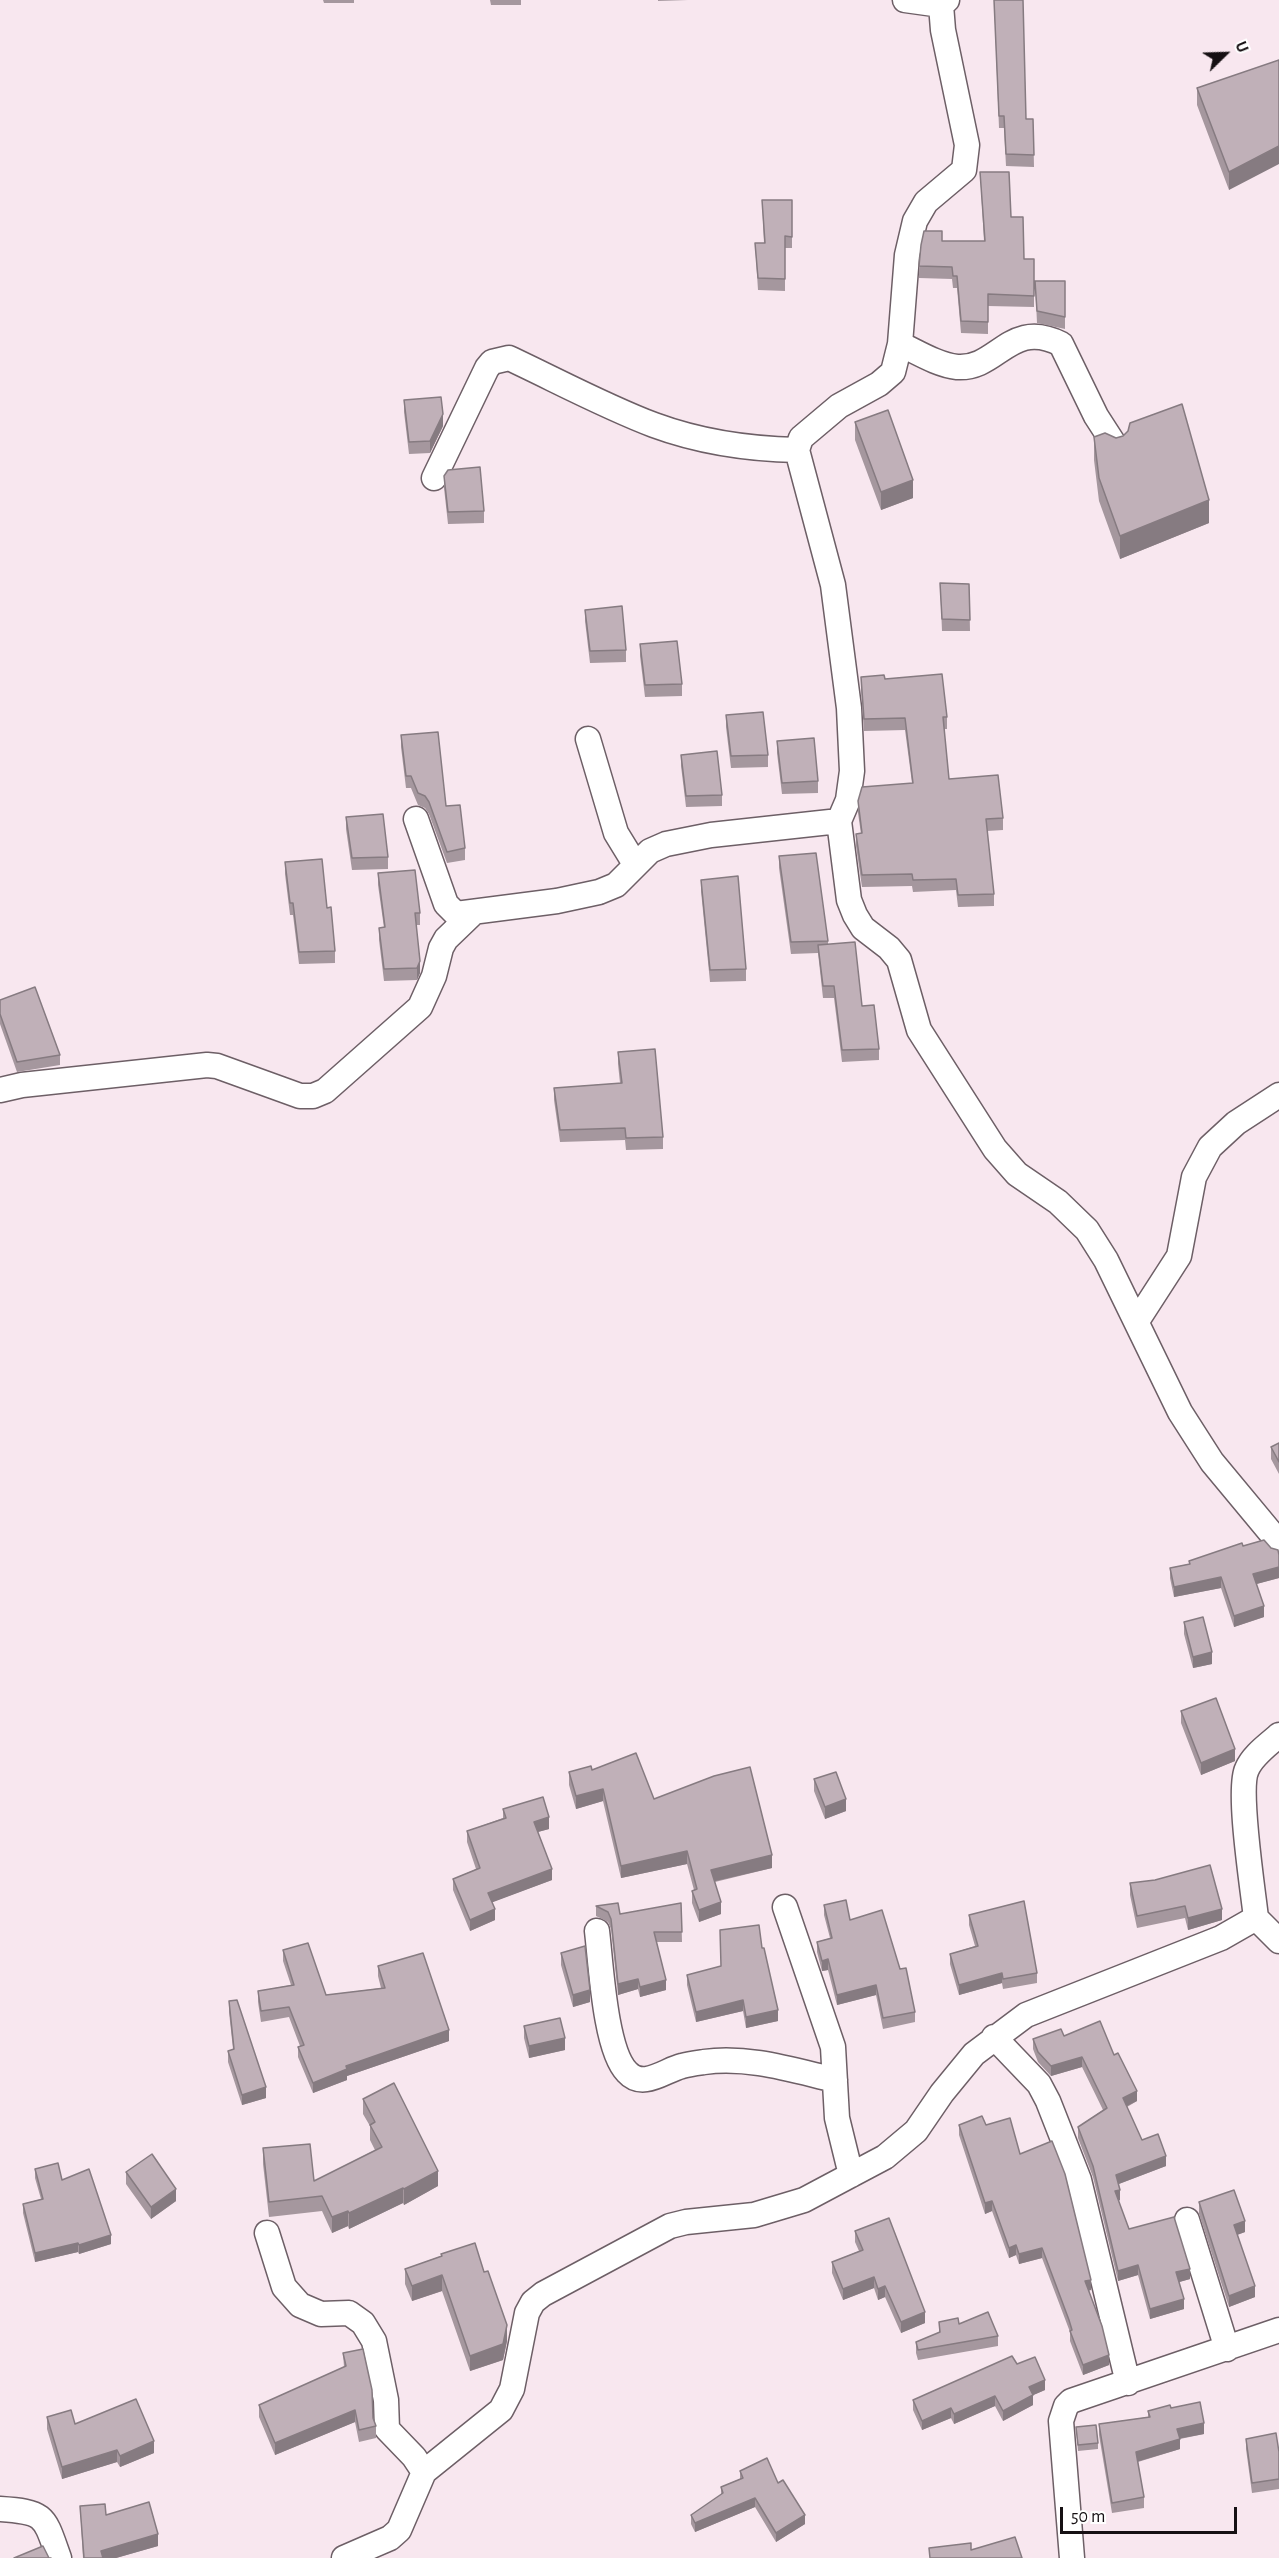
<!DOCTYPE html>
<style>
body{margin:0}
#map{position:relative;width:1279px;height:2558px;overflow:hidden;background:#f8e7ef;font-family:"Alegreya Sans",sans-serif}
canvas{display:block}
.north{position:absolute;left:1195px;top:24px;width:60px;height:60px;-webkit-text-stroke:4px #fff;paint-order:stroke;rotate:67deg;font-size:16px;font-weight:700;line-height:24px;text-align:center;color:#161013}
.north::after{content:'';display:block;margin:auto;width:21px;height:27px;background:#161013;clip-path:polygon(50% 0,100% 100%,50% 72%,0 100%)}
.scale{position:absolute;left:1060px;top:2507px;width:177px;height:27px;box-sizing:border-box;border:3px solid #161013;border-top:0;padding-left:8px;font-size:18px;line-height:21px;white-space:nowrap;color:#161013;-webkit-text-stroke:4px #fff;paint-order:stroke}
</style>
<div id="map">
<canvas width="1279" height="2558"></canvas>
<div class="north">U</div>
<div class="scale">50 m</div>
</div>
<script>
const c = document.querySelector('canvas').getContext('2d');
c.lineJoin = 'round';
function strokePath(path, color, width, dash) { c.strokeStyle = color; c.lineWidth = width; c.lineCap = dash ? 'butt' : 'round'; c.setLineDash(dash || []); c.stroke(path); }
function paint(path, color) { c.fillStyle = color; c.fill(path, 'evenodd'); }
const minor = new Path2D(`
 M905,0l36,5
 M947,0l-6,5 2,25 24,115 -3,25 -38,32 -11,19 -8,34 -7,89 -7,28 -14,12 -40,22 -38,32 -4,12 36,135 16,123 3,63 -4,29 -9,21 10,79 6,15 8,13 26,20 10,12 20,70 76,119 22,25 41,28 29,28 19,30 74,152 32,50 59,71 8,14
 M900,344c17,8 38,21 57,23 41,3 53,-49 104,-23l35,72 20,31
 M434,478l53,-110 5,-6 17,-4c47,22 97,49 145,67 46,17 94,24 143,25
 M588,739l28,94 19,31
 M416,819l30,85 10,10 101,-13 42,-9 17,-7 34,-34 16,-7 45,-9 128,-14
 M0,1090l22,-5 185,-20 10,1 83,30h13l12,-5 95,-84 14,-31 7,-28 5,-9 26,-25
 M1137,1321l42,-65 15,-79 16,-30 26,-24 43,-28
 M785,1907l48,140 4,71 14,57
 M1256,1918l23,23
 M597,1931c4,33 8,119 30,141 16,18 38,-2 55,-6 7,-2 15,-3 22,-4 45,-6 88,8 131,18
 M994,2037l45,47 9,17 31,79 49,203
 M1187,2220l40,129
 M267,2233l17,54 16,18 21,9 28,-1 14,10 11,18 12,59 1,29 27,28 10,15
 M0,2509c46,3 44,7 59,49
 M344,2558l46,-20 9,-8 25,-58 77,-62 11,-21 15,-76 6,-11 10,-8 127,-68 16,-4 68,-7 50,-15 47,-25 34,-18 31,-26 26,-38 32,-39 52,-39 195,-77 35,-20c-3,-28 -19,-129 -9,-149 6,-14 21,-24 32,-34
 M1072,2558l-11,-137 5,-15 5,-5 208,-71`);
strokePath(minor, '#6d5f66', 27);
strokePath(minor, '#fff', 24);
paint(new Path2D(`
 M323,0h31v3h-30z
 M490,0h31v5h-30z
 M658,0h30l-30,1z
 M994,0l32,119h7l1,48 -28,-1 -2,-38h-5z
 M1279,60l-50,130 -32,-85v-17z
 M980,172l31,45 13,42h10v48l-46,-1v28l-27,-1 -4,-45h-4l-1,-9 -33,-1v-12l23,-25h42z
 M762,200h30v48h-7v43l-27,-1 -3,-47h9z
 M1035,281h30v48l-28,-6z
 M404,400l39,26 -13,27 -21,1 -5,-42z
 M855,422l58,76 -32,12 -26,-70z
 M1123,436l86,87 -89,36 -21,-58 -5,-41v-23l22,1z
 M444,476l40,35v12l-36,1 -4,-36z
 M940,583l29,1 1,47h-28z
 M585,610l41,40v12l-36,1 -5,-42z
 M640,644l42,40v12l-37,1 -5,-41z
 M861,677l24,2 62,38v12h-3l5,50 54,39v12l-16,1 7,63v12l-36,1 -2,-17 -43,2 -1,-6 -50,1 -6,-41v-12h5l-3,-21v-12l54,-18 -7,-53 -41,1 -3,-42z
 M726,715l42,40v12l-37,1 -5,-41z
 M401,735l45,71 19,42v12l-18,3 -18,-49 -4,-6 -7,-3 -7,-17h-5l-5,-41z
 M777,741l41,40v12l-36,1 -5,-41z
 M681,755l41,40v11l-36,1 -5,-41z
 M346,817l42,40v12l-36,1 -6,-41z
 M779,856l49,85v3l34,62 17,43v11l-37,2 -8,-64h-11l-5,-45 -27,1 -12,-86z
 M285,862l42,46 8,43v12l-36,1 -6,-49h-3l-5,-41z
 M378,873l42,40v12h-4l4,48 -3,7 -33,1 -5,-41v-12h5l-6,-43z
 M701,880l45,89v12l-36,1 -9,-91z
 M0,1000l60,55v10l-43,7 -17,-48z
 M618,1052l45,85v12l-37,1 -1,-10 -65,2 -6,-42v-12l66,-5 -2,-19z
 M1279,1443v31l-8,-15v-12z
 M1243,1546l36,9v23l-23,6 8,33 -30,10 -13,-39 -47,9 -4,-19v-10l19,-4v-3z
 M1184,1622l28,42 -19,4 -9,-34z
 M1181,1711l54,50 -34,14 -20,-52z
 M592,1770l62,29 118,69 -57,14 6,32 -22,8 -7,-19v-12l2,-1 -7,-26 -66,14 -18,-77 -27,8 -7,-24v-13z
 M814,1779l32,32 -21,8 -11,-28z
 M503,1809l46,20 -11,3 14,48 -60,22 3,18 -25,11 -17,-41v-11l23,-10 -9,-27v-11l36,-13z
 M1130,1883l92,37 -34,10 -3,-12 -48,10 -7,-33z
 M681,1903l1,39h-26l10,48 -26,7 -2,-8 -20,6 -7,-66 -3,-7 -12,-6v-10l24,8z
 M824,1905l26,15 50,49 15,43v10l-32,7 -7,-34 -39,10 -9,-35 -6,1 -5,-19v-10l13,-4 -6,-23z
 M969,1915l68,58v10l-34,6 -1,-6 -43,12 -9,-31v-10l25,-8 -6,-21z
 M762,1948l16,73 -32,7 -3,-17 -47,11 -9,-37v-10l34,-8z
 M283,1950l43,45 55,-7 -3,-12v-10l71,75 -102,35v4l-34,13 -15,-36v-10l2,-1 -11,-29 -28,5 -3,-20v-11l33,-6 -8,-24z
 M561,1953l29,49 -17,5 -12,-42z
 M229,2001l37,97 -24,7 -14,-43v-11l5,-2 -4,-37z
 M524,2026l41,24 -36,8 -5,-20z
 M1064,2036l50,19 23,46 -10,6 15,33 24,26 -47,18 1,16 -2,1 11,28 61,50 -11,3 5,27 -34,10 -12,-44 -20,6 -25,-104 -15,-39v-11l25,-17 -21,-43 -31,9 -13,-14 -5,-13v-10z
 M363,2099l75,87 -34,19 -1,-2 -54,26 -1,-3 -16,7 -10,-22 -53,6 -6,-53v-16l51,33 61,-31 -5,-10v-14l-7,-12z
 M959,2125h27l34,29 71,136h-2l20,75 -26,10 -13,-34v-9l-28,-74 -23,6 -3,-9 -7,3 -17,-47 -7,3 -26,-79z
 M35,2169l27,11 49,64 -32,10 -1,-2 -43,10 -12,-49v-9l18,-5 -6,-21z
 M126,2172l50,29 -25,18 -25,-35z
 M1199,2202l46,30 -8,3 18,62 -26,10 -30,-93z
 M855,2231l70,92 -24,10 -16,-36 -7,3 -4,-12 -31,12 -11,-27v-11l27,-11 -4,-9z
 M441,2254l43,18 23,69 -4,19 -33,11 -28,-80 -30,10 -7,-17v-15l36,-13z
 M939,2322l20,2 39,12v10l-80,14 -2,-7v-11l23,-9z
 M343,2353l33,73v12l-17,4 -4,-20 -80,33 -16,-38v-12l85,-38z
 M1045,2390l-12,5v10l-30,16 -8,-15 -41,18 -3,-6 -29,12 -9,-20v-10z
 M1171,2408l33,26 -24,5v10l-42,13 6,35v11l-32,5 -13,-78v-11l49,-7v-6z
 M47,2417l28,7 79,29 -34,14 -3,-5 -55,17 -15,-50z
 M1076,2427l22,16v6l-20,2z
 M1246,2439l33,13v37l-27,4 -6,-44z
 M740,2471l38,12 27,41 -29,18 -21,-35 -60,25 -4,-8v-9l30,-20v-8l19,-8z
 M80,2506l26,9 52,31 -42,12h-33z`), '#a5979e');
paint(new Path2D(`
 M1279,146v18l-50,26v-18z
 M443,414v12l-13,27v-12z
 M913,480v18l-32,12v-18z
 M1209,500v23l-89,36v-23z
 M420,961v12l-3,7v-12z
 M1279,1567v11l-26,7v-11z
 M1221,1577v11l-47,9v-10z
 M1264,1606v11l-30,10v-11z
 M1212,1652v12l-19,4v-11z
 M1235,1749v12l-34,14v-12z
 M603,1789v12l-27,8v-13z
 M846,1799v12l-21,8v-12z
 M549,1817v12l-15,4v-11z
 M687,1851v13l-66,14v-12z
 M772,1855v13l-61,14v-12z
 M552,1869v11l-64,24v-11z
 M721,1902v12l-22,8v-12z
 M495,1909v11l-25,11v-11z
 M1222,1909v11l-34,10v-12z
 M828,1959v11l-6,1v-10z
 M1002,1973v10l-43,12v-10z
 M638,1979v10l-20,6v-11z
 M666,1980v10l-26,7v-10z
 M876,1985v10l-39,10v-10z
 M590,1990v12l-17,5v-12z
 M743,2000v11l-47,11v-10z
 M778,2010v11l-32,7v-11z
 M449,2030v11l-102,35v4l-34,13v-10l33,-17z
 M565,2038v12l-36,8v-12z
 M1082,2057v10l-31,9v-10z
 M266,2087v11l-24,7v-10z
 M1137,2091v10l-14,7v-10z
 M1166,2156v10l-50,19v-10z
 M438,2171v15l-34,19v-16z
 M403,2188v15l-54,26v-16z
 M176,2189v12l-25,18v-12z
 M1120,2190v10l-5,2v-11z
 M992,2201v10l-7,3v-11z
 M348,2211v15l-16,7v-16z
 M1245,2221v11l-11,4v-11z
 M111,2235v9l-32,10v-9z
 M78,2243v9l-43,10v-9z
 M1016,2245v10l-7,3v-10z
 M1042,2248v10l-23,6v-10z
 M1138,2265v10l-20,6v-10z
 M1190,2269v10l-14,4v-11z
 M442,2275v16l-30,10v-15z
 M874,2277v11l-31,12v-11z
 M1091,2280v10l-6,2v-11z
 M885,2286v11l-7,3v-11z
 M1255,2286v11l-26,10v-11z
 M1184,2299v10l-34,10v-10z
 M925,2312v11l-24,10v-11z
 M507,2325v16l-4,19 -33,11v-15z
 M1109,2355v10l-26,10v-10z
 M1045,2380v10l-16,7v-10z
 M1033,2395v10l-30,16v-10z
 M995,2396v10l-41,18v-10z
 M951,2408v10l-29,12v-9z
 M355,2410v12l-80,33v-12z
 M1204,2423v11l-27,5v-10z
 M1180,2439v10l-44,13v-10z
 M154,2441v12l-34,14v-11z
 M117,2450v12l-55,17v-12z
 M755,2498v9l-60,25v-9z
 M805,2515v9l-29,18v-9z
 M158,2534v12l-42,12h-15v-7z`), '#867b81');
const building = new Path2D(`
 M994,0h29l3,119h7l1,36 -28,-1 -2,-38h-5z
 M1279,60v86l-50,26 -32,-84z
 M980,172h29l2,45h12l1,42h10v37l-46,-2v28l-27,-1 -4,-45h-4l-1,-9 -33,-1 2,-21 3,-14h18v10h43z
 M762,200h30v37l-7,-1v43l-27,-1 -3,-35h10z
 M1035,281h30v36l-28,-6z
 M441,397l2,17 -13,27 -21,1 -5,-42z
 M1182,404l27,96 -89,36 -21,-58 -5,-41 11,-4 11,5 7,-2 5,-5 2,-8z
 M888,410l25,70 -32,12 -26,-70z
 M480,467l4,44 -36,1 -4,-36 4,-6z
 M940,583l29,1 1,36 -28,-1z
 M622,606l4,44 -36,1 -5,-41z
 M677,641l5,43 -37,1 -5,-41z
 M942,674l5,43h-4l6,62 49,-4 5,43 -17,1 8,75 -36,1 -2,-16 -43,1 -1,-6 -50,1 -6,-41 6,-1 -4,-32 4,-14 51,-4 -8,-65 -41,1 -3,-42 23,-2 1,4z
 M763,712l5,43 -37,1 -5,-41z
 M438,732l8,74 14,-1 5,43 -18,4 -18,-50 -4,-6 -7,-3 -7,-17h-5l-5,-41z
 M814,738l4,43 -36,2 -5,-42z
 M717,751l5,44 -36,1 -5,-41z
 M383,814l5,43 -36,1 -6,-41z
 M816,853l12,88 -37,1 -12,-86z
 M322,859l5,49 4,-1 4,44 -36,1 -6,-49h-3l-5,-41z
 M415,870l5,43h-5l5,48 -3,7 -33,1 -5,-41 6,-1 -7,-54z
 M738,876l8,93 -36,1 -9,-90z
 M855,942l7,64 12,-1 5,44 -37,1 -8,-64h-11l-5,-41z
 M35,987l25,68 -43,7 -17,-48v-14z
 M655,1049l8,88 -37,1 -1,-10 -65,2 -6,-42 68,-5 -4,-31z
 M1279,1443v19l-8,-15z
 M1264,1540l7,8 7,2 1,5v12l-26,7 11,32 -30,10 -13,-39 -47,10 -4,-19 20,-4 -1,-3 53,-18 1,3z
 M1203,1617l9,35 -19,5 -9,-35z
 M1216,1698l19,51 -34,14 -20,-52z
 M636,1753l18,46 60,-23 36,-9 22,88 -61,15 10,32 -22,8 -7,-19 5,-2 -10,-38 -66,15 -18,-77 -27,7 -7,-24 22,-6 1,4z
 M836,1772l10,27 -21,8 -11,-28z
 M543,1797l6,20 -15,5 18,47 -64,24 7,16 -25,11 -17,-41 27,-11 -13,-37 39,-13 -3,-9z
 M1210,1865l12,44 -34,9 -3,-12 -48,10 -7,-33 25,-3z
 M846,1900l4,20 32,-10 18,59 6,-1 9,44 -32,6 -7,-33 -39,10 -9,-36 -6,2 -5,-19 15,-4 -8,-33z
 M1024,1901l13,72 -34,6 -1,-6 -43,12 -9,-31 28,-8 -9,-31z
 M618,1903l2,11 61,-11 1,29h-28l12,48 -26,7 -2,-8 -20,5 -7,-65 -3,-7 -12,-6z
 M759,1925l3,23h2l14,62 -32,7 -3,-17 -47,12 -9,-37 34,-9 -1,-36z
 M308,1943l18,52 59,-7 -7,-22 45,-13 26,77 -103,36 1,3 -34,14 -15,-36 6,-2 -15,-38 -28,4 -3,-20 36,-6 -11,-35z
 M585,1946l5,44 -17,5 -12,-42z
 M237,2000l29,87 -24,8 -14,-44 6,-2 -5,-48z
 M560,2018l5,20 -36,8 -5,-20z
 M1100,2021l14,34 4,-2 19,38 -14,7 19,42 16,-6 8,22 -50,19 4,15 -5,1 14,38 45,-12 16,52 -14,3 8,27 -34,10 -12,-44 -20,6 -25,-105 -15,-39 29,-19 -25,-51 -31,9 -13,-14 -5,-13 28,-10 3,7z
 M394,2083l44,88 -34,18 -1,-1 -54,25 -1,-2 -16,6 -10,-21 -53,6 -6,-54 47,-4 4,37 68,-34 -12,-22 5,-3 -12,-23z
 M982,2116l4,9 24,-7 10,36 32,-13 13,33 26,106 -6,1 17,45 7,29 -26,10 -13,-34 2,-1 -3,-10 -27,-72 -23,6 -3,-9 -7,3 -17,-47 -7,2 -26,-78z
 M152,2154l24,35 -25,18 -25,-35z
 M58,2163l4,17 27,-11 22,66 -32,10 -1,-2 -43,10 -12,-49 20,-5 -8,-30z
 M1234,2190l11,31 -11,4 21,61 -26,10 -30,-94z
 M889,2218l36,94 -24,10 -16,-36 -7,3 -4,-12 -31,12 -11,-27 31,-12 -8,-19z
 M475,2243l9,29 4,-1 19,54 -4,19 -33,12 -28,-81 -30,11 -7,-17 37,-13 -1,-2z
 M988,2312l10,24 -80,14 -2,-8 24,-10 -1,-10 19,-4 1,6z
 M363,2349l9,41 1,28 3,8 -17,4 -4,-20 -80,33 -16,-38 87,-39 -3,-13z
 M1012,2356l5,8 18,-7 10,23 -16,7 4,8 -30,16 -8,-15 -41,18 -3,-6 -29,13 -9,-21z
 M136,2399l18,42 -34,15 -3,-6 -55,17 -15,-50 24,-7 4,14z
 M1200,2402l4,21 -27,6 3,10 -44,13 8,45 -32,6 -13,-79 51,-7 -2,-6 22,-6 1,3z
 M1096,2425l2,18 -20,2 -2,-18z
 M1276,2433l3,19v27l-27,4 -6,-44z
 M767,2458l11,25 5,-3 22,35 -29,18 -21,-35 -60,25 -4,-8 32,-22 -2,-6 22,-9 -3,-7z
 M149,2502l9,32 -57,17 2,7h-19l-4,-52 25,-2 1,11z
 M1015,2537l7,21h-92l-1,-10 42,-5v7z
 M43,2546l6,12h2h-37z`);
paint(building, '#c0b0b8');
strokePath(building, '#867b81', 1.5);
</script>
